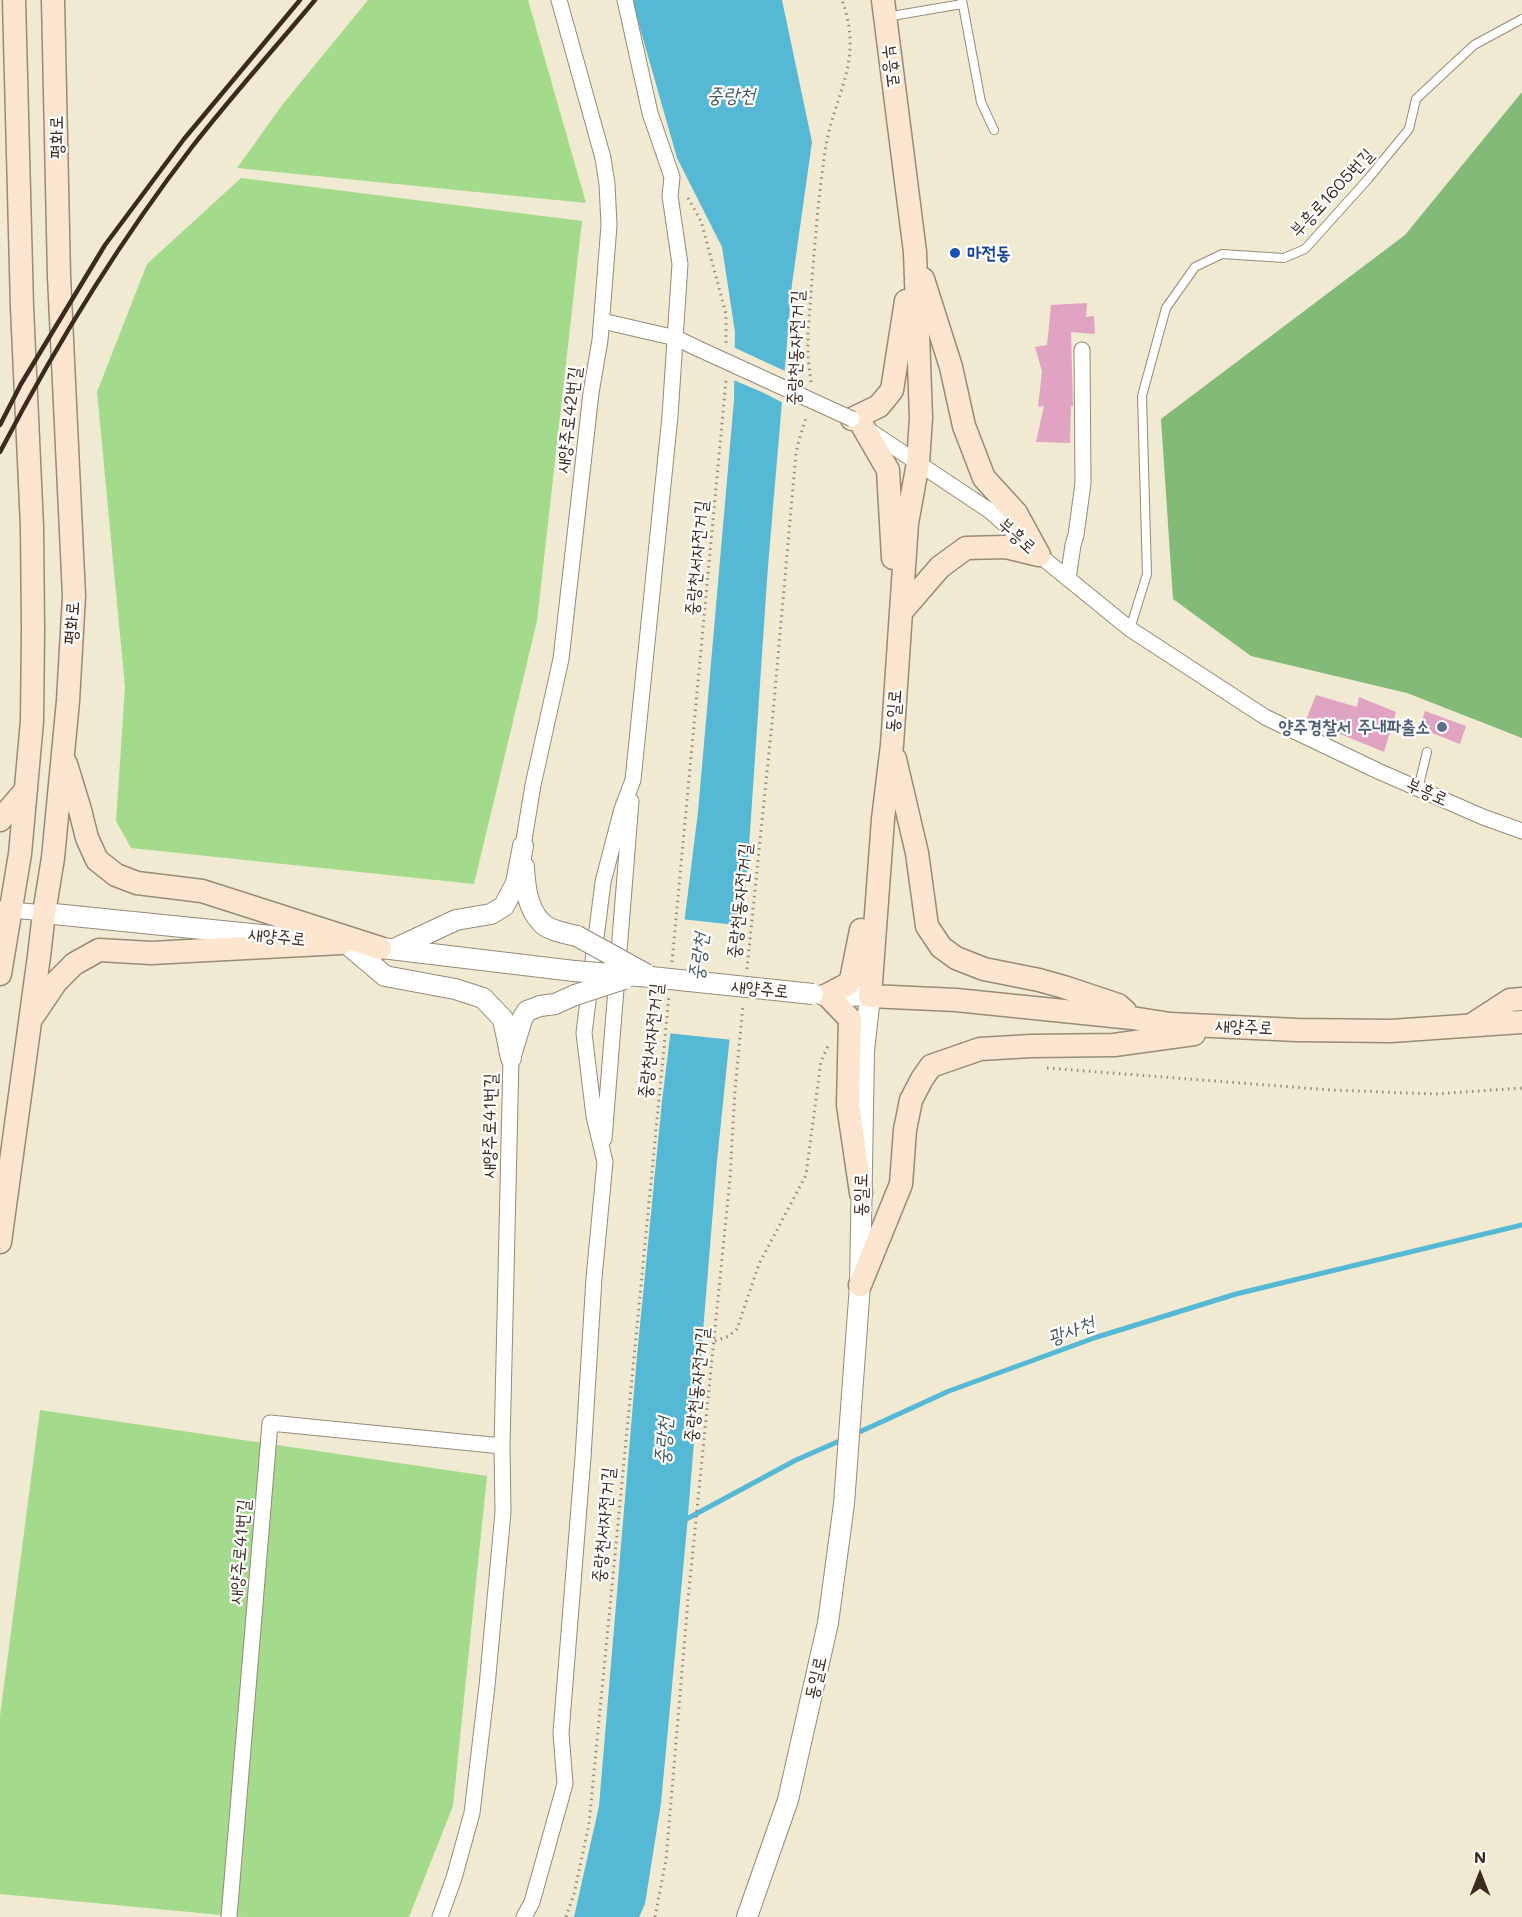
<!DOCTYPE html>
<meta charset="utf-8">
<style>
body{margin:0}
#map{position:relative;width:1522px;height:1917px;overflow:hidden;background:#f1ead2;font-family:Mali,sans-serif}
canvas{display:block}
.north{position:absolute;left:1450px;top:1845px;width:60px;height:60px;-webkit-text-stroke:4px #fff;paint-order:stroke;rotate:0deg;font-size:16px;font-weight:700;line-height:24px;text-align:center;color:#3b2a1e}
.north::after{content:'';display:block;margin:auto;width:21px;height:27px;background:#3b2a1e;clip-path:polygon(50% 0,100% 100%,50% 72%,0 100%)}
</style>
<div id="map">
<canvas width="1522" height="1917"></canvas>
<div class="north">N</div>
</div>
<script>
const c = document.querySelector('canvas').getContext('2d');
c.lineJoin = 'round';
function paint(path, color) { c.fillStyle = color; c.fill(path, 'evenodd'); }
function strokePath(path, color, width, dash) { c.strokeStyle = color; c.lineWidth = width; c.lineCap = dash ? 'butt' : 'round'; c.setLineDash(dash || []); c.stroke(path); }
function drawText(font, color, halo, rows, align = 'center') {
  c.font = font + ' Mali,"Poor Story",sans-serif'; c.lineWidth = 4.5; c.setLineDash([]); c.textBaseline = 'middle'; c.strokeStyle = halo; c.fillStyle = color; for (const [text, x, y, turn = 0] of rows) {
    c.save(); c.translate(x, y); c.rotate((+turn || 0) * Math.PI / 180); c.textAlign = isNaN(turn) ? turn : align; if (halo) c.strokeText(text, 0, 0); c.fillText(text, 0, 0); c.restore();
  }
}
paint(new Path2D(`
 M368,0h160l58,203 -349,-35 46,-64z
 M241,178l341,43 -45,400 -63,263 -343,-36 -15,-27 9,-134 -28,-295 50,-128z
 M40,1410l447,66 -34,330 -44,111h-167l-242,-23v-178z`), '#a3da8b');
paint(new Path2D(`
 M1522,92v646l-115,-45 -156,-37 -78,-57 -12,-180 244,-184z`), '#82ba77');
paint(new Path2D(`
 M632,0h150l30,142 -20,142 -24,282 -20,295 -31,300 -30,366 -26,276 -16,101 -6,13h-65l25,-111 38,-450 25,-255 36,-289 36,-412 1,-68 -13,-85 -45,-89z`), '#55b8d4');
paint(new Path2D(`
 M731,346l56,26 -2,32 -21,-11 -33,-14z
 M681,919l64,7 -12,114 -66,-7z`), '#f1ead2');
strokePath(new Path2D(`
 M855,1434l94,-43 148,-54 139,-43 286,-69
 M681,1522l115,-62 48,-21`), '#55b8d4', 5);
paint(new Path2D(`
 M1087,303l-1,14 8,-1 1,18 -24,-2 2,74h-2l-1,37 -34,-1 8,-36 -6,1 4,-36 -7,-24 12,-2 4,-40z
 M1316,695l41,12 2,-10 37,15 -12,40 -78,-32z
 M1425,711l41,15 -6,18 -41,-16z`), '#e0a4c2');
const service = new Path2D(`
 M962,0l19,102 13,28
 M886,17l76,-13
 M1130,629l17,-55 -5,-178 24,-88 29,-41 27,-13 62,4 21,-9 63,-70 41,-50 7,-30 58,-54 48,-26
 M1418,789l9,-37`);
const minor = new Path2D(`
 M602,321l74,17 23,11
 M867,429l123,82 49,44 91,74 135,88 113,54 105,46 39,14
 M1068,579l5,-34 3,-10 7,-52 -1,-133
 M523,846l10,-61 28,-126 30,-266 9,-53 9,-115 -2,-41 -4,-26 -44,-158
 M2,909l42,4
 M604,1139l27,-338
 M229,1917l41,-494 232,23
 M440,1917l14,-39 18,-65 15,-127 16,-174 -1,-66 9,-388
 M524,1917l8,-15 33,-118 -4,-51 22,-276 11,-179 11,-116 -11,-46 -10,-83 19,-151 19,-73 11,-29 37,-364 10,-152 -10,-68 2,-19 -22,-64 -25,-113`);
const tertiary = new Path2D(`
 M524,867c1,18 3,41 17,55 7,9 25,11 36,14
 M44,913l247,25
 M347,944l38,32 70,13 28,9 20,21 8,39
 M365,946l209,25
 M394,949l62,-29 35,-6 13,-8 12,-23 7,-37
 M512,1052l10,-33 5,-8 13,-5 15,-2 20,-9
 M747,1917l41,-117 40,-177 16,-119 16,-219 4,-234 6,-55 -47,-1`);
const secondary = new Path2D(`
 M883,0l32,252 6,166 -3,45 -11,60 -15,222 -9,74 -13,177 86,4 176,18 38,6 127,6 94,1 131,-9
 M923,279l28,88 13,59 20,52 32,35 23,42
 M852,419l27,-13 13,-16 14,-89
 M862,425l26,45 5,88
 M901,612l39,-45 26,-19 40,-1 33,8
 M895,759l22,94 10,73 14,21 15,11 28,11 55,11 25,7 54,18 7,6
 M66,764l14,46 7,28 10,22 19,15 21,8 65,8 178,57
 M0,820l26,-30
 M0,974l20,-120 12,-133 1,-91 -1,-103 -10,-220 -8,-307
 M33,1016l23,-34 18,-18 25,-14 52,3 190,-10
 M1473,1024l37,-24 12,-1
 M861,1193l-13,-88 2,-86 -23,-24 19,-10 5,-5 10,-50
 M0,1242l39,-286 5,-43 9,-55 15,-157 6,-105 -15,-320 -6,-276
 M860,1285l41,-101 4,-54 6,-30 11,-21 9,-13 49,-17 51,-3 83,-1 80,-11`);
strokePath(service, '#968a78', 10);
strokePath(minor, '#968a78', 17);
strokePath(tertiary, '#968a78', 22);
strokePath(secondary, '#968a78', 25);
strokePath(new Path2D(`
 M688,198l13,23 25,93v30
 M811,382l-3,-24v-26c5,-60 8,-120 17,-180 8,-58 40,-89 17,-152
 M672,962l54,-582
 M747,969l26,-256 23,-260 3,-13 8,-25
 M1047,1068l284,22 104,4 87,-6
 M715,1341l14,-5 8,-7 22,-65 47,-89 15,-114 7,-15
 M566,1917l8,-23 15,-70 80,-828
 M655,1917l11,-57 22,-260 42,-422 5,-88 8,-85`), '#968a78', 3, [1.5, 4.5]);
strokePath(service, '#fff', 8);
strokePath(minor, '#fff', 15);
strokePath(tertiary, '#fff', 20);
strokePath(secondary, '#fce5cf', 22);
strokePath(new Path2D(`
 M0,425l21,-41 84,-139 79,-106 116,-139
 M0,452c56,-107 118,-209 192,-305 39,-50 82,-98 123,-147`), '#3b2a1e', 4.5);
const minorBridge = new Path2D(`
 M699,349l153,70`);
const tertiaryBridge = new Path2D(`
 M577,936l69,38
 M574,971l77,6 162,17
 M575,995l49,-16`);
strokePath(minorBridge, '#968a78', 17, []);
strokePath(tertiaryBridge, '#968a78', 22, []);
strokePath(minorBridge, '#fff', 15);
strokePath(tertiaryBridge, '#fff', 20);
for (const [x, y, r, color] of [
 [955,253,6,"#1a4fb4"],
 [1442,727,6,"#5c6f8a"]
]) { const dot = new Path2D(); dot.arc(x, y, r, 0, 2 * Math.PI); c.fillStyle = color; c.fill(dot); strokePath(dot, '#fff', 2); }
drawText('18px', '#3b2a1e', '#fff', [
 ["부흥로",891,66,83],
 ["평화로",57,137,-91],
 ["부흥로1605번길",1332,193,-47],
 ["중랑천동자전거길",796,348,-88],
 ["새양주로42번길",569,420,-83],
 ["부흥로",1017,536,42],
 ["중랑천서자전거길",697,558,-85],
 ["평화로",72,623,-87],
 ["동일로",894,711,-86],
 ["부흥로",1427,792,24],
 ["중랑천동자전거길",740,901,-84],
 ["새양주로",277,937,6],
 ["새양주로",760,989,6],
 ["새양주로",1244,1027,3],
 ["중랑천서자전거길",651,1041,-84],
 ["새양주로41번길",490,1126,-89],
 ["동일로",861,1195,-89],
 ["중랑천동자전거길",697,1385,-84],
 ["중랑천서자전거길",604,1525,-85],
 ["새양주로41번길",240,1552,-85],
 ["동일로",816,1678,-77]
]);
drawText('bold 18px', '#164399', '#fff', [
 ["마전동",967,253]
], 'left');
drawText('bold 18px', '#4e5e75', '#fff', [
 ["양주경찰서 주내파출소",1430,727]
], 'right');
drawText('italic 20px', '#445c5e', '#fff', [
 ["중랑천",731,96],
 ["중랑천",699,957,-83],
 ["광사천",1071,1331,-20],
 ["중랑천",664,1441,-86]
]);
</script>
